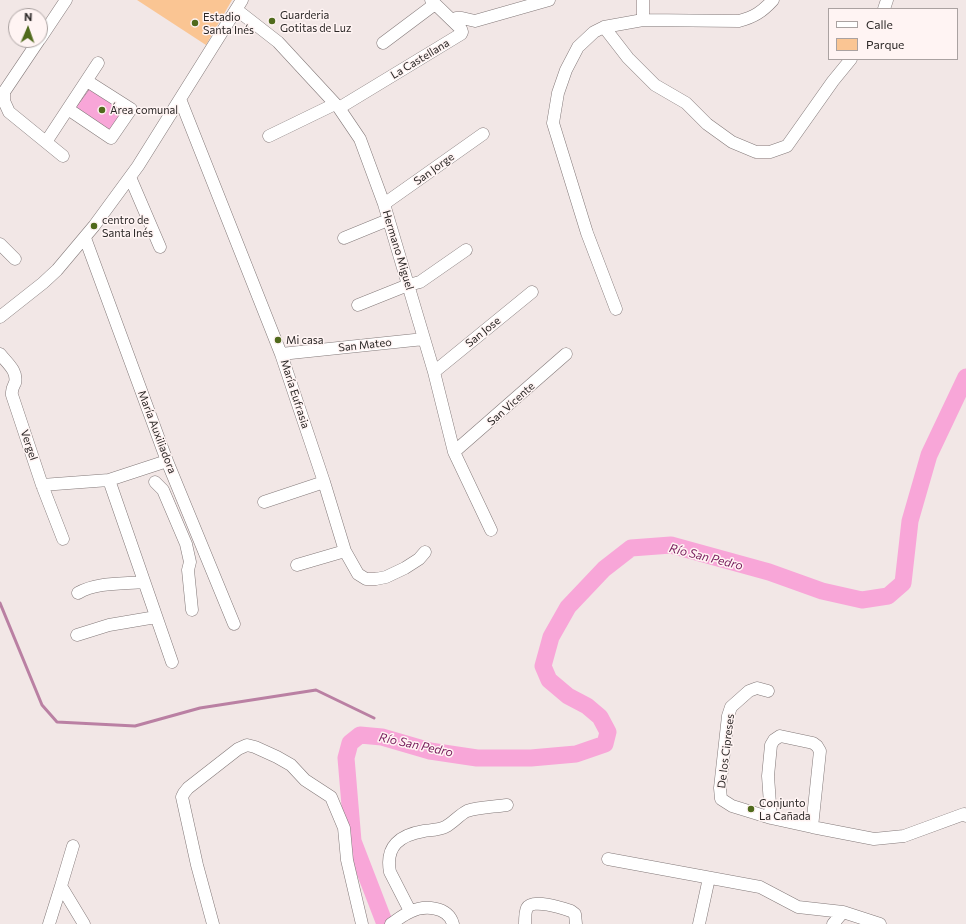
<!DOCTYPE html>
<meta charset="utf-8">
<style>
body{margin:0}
#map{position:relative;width:966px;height:924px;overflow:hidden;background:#f2e7e6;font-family:Commissioner,sans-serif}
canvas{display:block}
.legend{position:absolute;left:828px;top:8px;width:130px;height:52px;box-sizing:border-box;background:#fff4f3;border:1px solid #aaa2a1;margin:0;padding:5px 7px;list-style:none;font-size:12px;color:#2b2726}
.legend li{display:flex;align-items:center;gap:8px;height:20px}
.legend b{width:20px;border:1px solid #aaa2a1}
.north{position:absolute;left:8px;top:8px;width:40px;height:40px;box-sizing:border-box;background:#fff4f3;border:1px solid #aaa2a1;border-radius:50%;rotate:2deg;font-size:11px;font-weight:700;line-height:16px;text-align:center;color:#2b2726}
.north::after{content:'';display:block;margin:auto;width:14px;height:18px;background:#506a1c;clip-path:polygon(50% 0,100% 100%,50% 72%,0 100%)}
</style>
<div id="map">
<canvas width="966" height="924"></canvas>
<ul class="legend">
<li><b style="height:5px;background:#fff"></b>Calle</li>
<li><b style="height:11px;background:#fac593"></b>Parque</li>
</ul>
<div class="north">N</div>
</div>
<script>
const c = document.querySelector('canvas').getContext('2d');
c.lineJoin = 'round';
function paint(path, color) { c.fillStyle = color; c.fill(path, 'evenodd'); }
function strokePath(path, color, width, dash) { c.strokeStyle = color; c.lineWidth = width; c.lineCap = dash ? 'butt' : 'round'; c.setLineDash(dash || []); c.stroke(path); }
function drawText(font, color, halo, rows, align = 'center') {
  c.font = font + ' Commissioner,sans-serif'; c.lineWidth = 3; c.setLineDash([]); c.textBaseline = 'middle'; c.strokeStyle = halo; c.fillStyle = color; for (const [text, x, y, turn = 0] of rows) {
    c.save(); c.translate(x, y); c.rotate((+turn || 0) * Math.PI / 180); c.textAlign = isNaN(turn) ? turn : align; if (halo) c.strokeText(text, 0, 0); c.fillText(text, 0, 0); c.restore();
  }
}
paint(new Path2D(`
 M137,0h95l-26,45z`), '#fac593');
const water = new Path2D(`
 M90,89l37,23 -14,21 -37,-25z`);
paint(water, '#f8a6d8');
strokePath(water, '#ba80a3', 1);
strokePath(new Path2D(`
 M0,603l42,102 15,17 78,4 65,-18 116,-18 58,28`), '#ba80a3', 3);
strokePath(new Path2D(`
 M385,924l-32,-83 -7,-83 4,-15 10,-8 22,2 48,14 47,7h54l45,-4 29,-10 3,-12 -8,-15 -13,-11 -19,-10 -19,-16 -6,-14 8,-29 17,-30 36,-38 27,-21 40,-3 98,27 53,19 40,9 26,-4 15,-13 7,-62 19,-66 37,-78`), '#f8a6d8', 17);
const minor = new Path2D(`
 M884,9l3,-9
 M237,10l41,32 61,66 21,31 24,65 50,168 20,80 37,78
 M452,20l4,-2h6l13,3 74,-21
 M643,20v-20
 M604,27l24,31 27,27 31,18 21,21 25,18 24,10h14l17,-6 46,-65 18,-22
 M40,39l26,-39
 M39,40l-35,52v9l5,11 54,44
 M383,43l52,-39
 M180,99l101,255 43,128 21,69 13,23 8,5h10l10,-2 19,-9 14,-9 6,-7
 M339,108l122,-74 1,-2 -1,-3 -30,-29
 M68,109l43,29 20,-29 -44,-28
 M269,136l66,-32
 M46,142l52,-79
 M130,177l30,70
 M384,204l99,-70
 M85,238l82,223 67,163
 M344,238l44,-18
 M0,244l15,15
 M358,305l50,-20 12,-3 46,-32
 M616,309l-29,-76 -34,-110 5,-30 8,-23 12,-23 16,-15 10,-5 39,-7 96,1c15,-4 23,-9 34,-21
 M0,317l43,-34 14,-13 37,-44 44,-60 104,-166
 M0,354c7,9 18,17 15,29 -2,4 -4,7 -3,12l30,90 21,54
 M281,354l143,-15
 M434,372l98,-80
 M454,452l112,-98
 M109,480l63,182
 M155,482l8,8 23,54 4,18 -2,8 4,40
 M42,485l67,-5 58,-19
 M264,502l60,-20
 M297,565l48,-14
 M78,593c19,-11 45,-9 66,-11
 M77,635l32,-10 47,-8
 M768,691l-11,-3 -8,3 -18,16 -3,9 -8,72 1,11 11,7 39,12 41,9 62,12 30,-3 60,-22 2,2
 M771,818l-3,-42 3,-31 3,-5 6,-4 33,7 4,3 3,5 -8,76
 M608,859l152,28 38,20 45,5 37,12
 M61,886l12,-40
 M410,911l-20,-39c-5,-26 10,-37 34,-41 7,-1 14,-1 21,-4 8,-4 14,-12 22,-16 12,-4 27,-4 40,-6
 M49,924l12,-38 23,38
 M213,924l-16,-59 -15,-68 2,-4 4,-5 50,-39 9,-4 8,2 22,10 14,8 14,15 26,17 13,31 3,32 15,64
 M391,924c6,-4 12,-9 19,-12 14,-7 38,-6 43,12
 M525,924c0,-4 0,-12 2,-16 5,-10 35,0 44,3l4,3 1,10
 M699,924l10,-46
 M833,924l10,-12`);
strokePath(minor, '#837979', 13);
strokePath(minor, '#fff', 12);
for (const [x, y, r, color] of [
 [272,21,4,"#506a1c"],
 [195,23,4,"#506a1c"],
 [102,110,4,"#506a1c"],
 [94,226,4,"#506a1c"],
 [278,340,4,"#506a1c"],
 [751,809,4,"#506a1c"]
]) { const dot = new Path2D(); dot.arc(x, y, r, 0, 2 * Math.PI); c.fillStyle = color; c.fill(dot); strokePath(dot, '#fff4f3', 1.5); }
drawText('11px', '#2b2726', '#fff4f3', [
 ["Guarderia",280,15],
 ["Gotitas de Luz",280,28],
 ["Estadio",203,17],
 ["Santa Inés",203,30],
 ["Área comunal",110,110],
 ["centro de",102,220],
 ["Santa Inés",102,233],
 ["Mi casa",286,340],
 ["Conjunto",759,803],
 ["La Cañada",759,816]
], 'left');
drawText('11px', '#2b2726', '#fff4f3', [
 ["La Castellana",420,59,-31],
 ["San Jorge",434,169,-36],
 ["Hermano Miguel",398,250,73],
 ["San Jose",483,332,-39],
 ["San Mateo",365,345,-6],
 ["María Eufrasia",295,394,72],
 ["San Vicente",511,404,-42],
 ["María Auxiliadora",157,432,69],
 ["Vergel",29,445,71],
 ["De los Cipreses",726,751,-83]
]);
drawText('italic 12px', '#771a5b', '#fff4f3', [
 ["Río San Pedro",706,557,14],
 ["Río San Pedro",416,745,12]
]);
</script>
